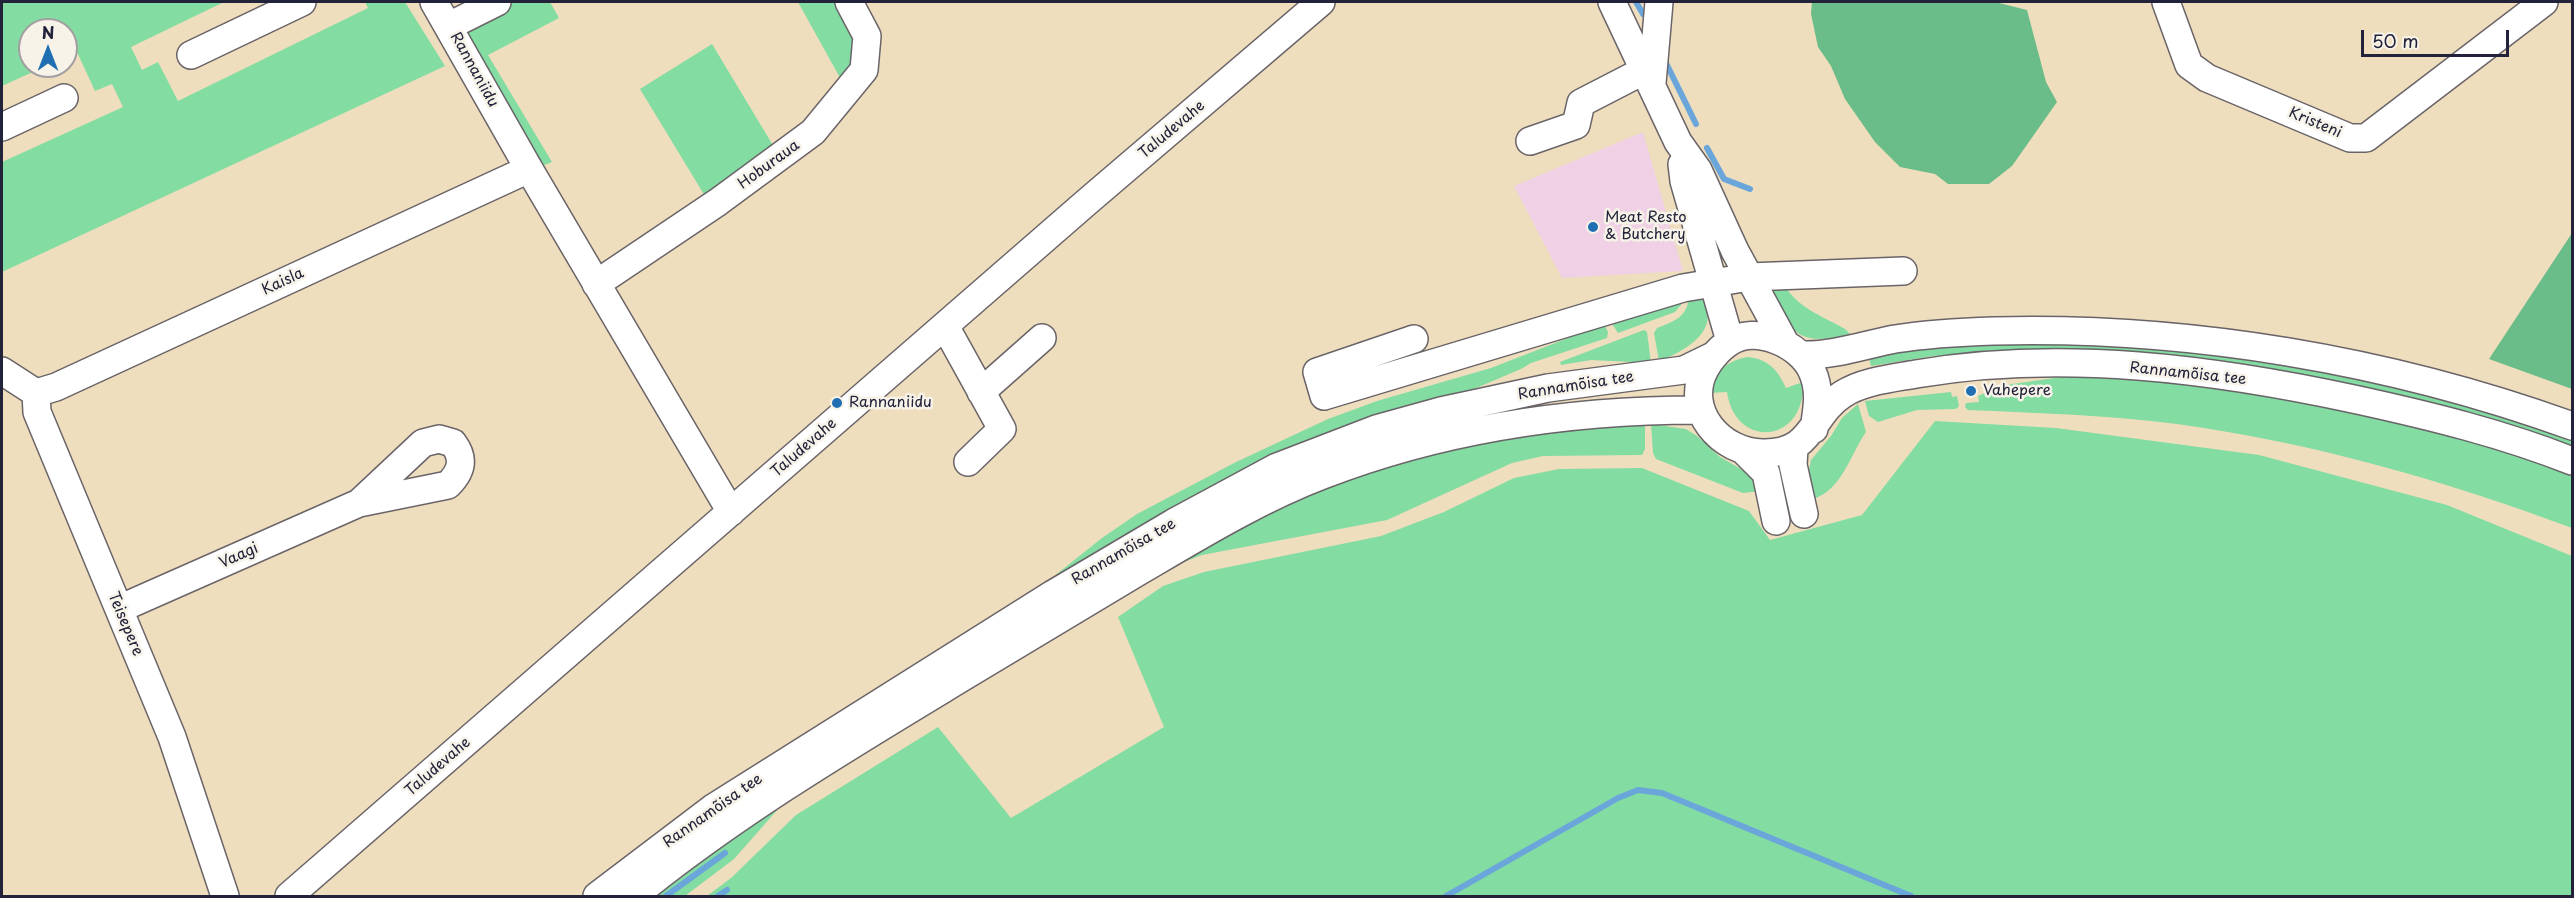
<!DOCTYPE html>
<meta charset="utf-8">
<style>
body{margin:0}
#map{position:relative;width:2574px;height:898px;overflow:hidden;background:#efdebd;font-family:"Playpen Sans",sans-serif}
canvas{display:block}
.frame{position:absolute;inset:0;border:3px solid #22223b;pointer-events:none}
.north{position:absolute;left:18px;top:18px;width:60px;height:60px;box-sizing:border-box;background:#f7f3e8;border:2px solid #a29fa3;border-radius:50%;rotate:0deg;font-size:16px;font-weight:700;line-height:24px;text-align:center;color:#22223b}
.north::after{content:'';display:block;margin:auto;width:21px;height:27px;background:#1f6fb2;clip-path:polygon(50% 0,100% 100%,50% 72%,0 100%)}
.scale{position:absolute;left:2361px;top:30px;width:148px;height:27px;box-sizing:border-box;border:3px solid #22223b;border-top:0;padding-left:8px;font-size:18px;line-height:21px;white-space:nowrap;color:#22223b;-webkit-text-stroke:4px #f7f3e8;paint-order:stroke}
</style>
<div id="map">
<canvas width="2574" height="898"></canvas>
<div class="frame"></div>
<div class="north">N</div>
<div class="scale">50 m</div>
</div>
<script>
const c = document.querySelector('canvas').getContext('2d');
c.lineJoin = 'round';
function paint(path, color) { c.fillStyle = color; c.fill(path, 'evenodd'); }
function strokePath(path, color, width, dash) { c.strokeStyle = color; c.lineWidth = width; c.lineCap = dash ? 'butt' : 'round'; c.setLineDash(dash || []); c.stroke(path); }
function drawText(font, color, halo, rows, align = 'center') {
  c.font = font + ' "Playpen Sans",sans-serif'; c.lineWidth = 5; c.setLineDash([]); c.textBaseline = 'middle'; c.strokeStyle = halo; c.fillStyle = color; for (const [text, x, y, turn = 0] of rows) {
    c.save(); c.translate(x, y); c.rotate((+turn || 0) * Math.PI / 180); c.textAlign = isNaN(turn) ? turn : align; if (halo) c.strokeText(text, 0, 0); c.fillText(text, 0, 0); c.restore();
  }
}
paint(new Path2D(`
 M1643,132l40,139 -121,7 -48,-92z`), '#efd0e5');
paint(new Path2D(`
 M2,2h222l-93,45 11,23 16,-8 20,39 190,-93 -3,-6h40l40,64 -443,206v-110l121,-55 -11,-23 -17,7 -18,-39 -11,5v-27h-36v36h16l-44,20z
 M513,2h37l9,16 -71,37 64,107 -13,5 -73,-127 5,-16z
 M798,2h44l19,48 -17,35z
 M712,44l65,108 -69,49 -68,-112z
 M1783,283c13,24 39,33 62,46l5,5c-54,14 -58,-2 -82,-46z
 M1689,295c9,0 14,2 17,12 10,28 -26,46 -47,54l-5,-28 3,-5c18,-7 31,-11 32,-33z
 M1681,297v8l-6,7 -57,21 -7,-11z
 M1604,324l4,8 -1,6 -76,25 -10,6 -59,25 -209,73 -125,67 -85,51 59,-47 35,-24 97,-51 94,-44 49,-18 114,-33z
 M1644,330l3,2 4,31 -60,-3 -30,5 -1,-3z
 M2023,343l130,3 155,21 110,24 154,46v12l-549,-97 -90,4 -62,10 -2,-8 63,-11z
 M1748,357c20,2 30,13 38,31l17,-6c3,62 -68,68 -76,10l-18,1c7,-21 16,-32 39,-36z
 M2075,375l117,10 96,15 112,22 100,28 72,24v54c-128,-48 -259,-85 -395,-104 -69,-9 -139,-11 -209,-14l-3,-3 1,-4 13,-1 -1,-6 7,-3v-5z
 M1951,392l1,5 5,-1 2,10 -3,3 -39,1 -39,12 -9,-6 -4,-15z
 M1858,404l8,28c-16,23 -24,58 -53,67l-4,-29 2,-10 20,-24 11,-18z
 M1935,421l121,7 203,27 188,50 125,51v340h-1865l24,-18 65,-63 142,-88 73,91 153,-91 -46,-110 45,-31 41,-14 177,-36 63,-24 70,-34 45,-9 83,-1 107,43 21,29 92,-25z
 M1651,424l35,5 11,7 23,21 35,20 6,14 -18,2 -87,-34 -3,-6z
 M1645,425v24l-3,6 -99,1 -31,7 -125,57 -185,35 -31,12c100,-60 208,-106 324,-128 49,-9 100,-11 150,-14z
 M778,807l1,1 -45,51 -49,37h-30l1,-4z`), '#83dca2');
paint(new Path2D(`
 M1812,2h183l32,8 19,72 11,20 -45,64 -23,18h-41l-13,-10 -35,-7 -25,-25 -30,-43 -14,-33 -13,-19 -7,-33z
 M2572,233v156l-83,-30z`), '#6abc88');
strokePath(new Path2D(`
 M1636,2l7,12
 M1666,63l30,61
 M1707,148l17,31 26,10
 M666,896l59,-43
 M718,896l9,-6
 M1446,896l172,-98 20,-8 24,3 249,103`), '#6ba6db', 6);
const minor = new Path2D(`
 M434,2l95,167 202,343
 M1612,2l66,140 20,28 37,81 50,92
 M2166,2l23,63 18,13 143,60h16l178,-136
 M449,26l48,-24
 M191,55l111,-53
 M1652,83l7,-81
 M2,127l62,-29
 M1530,141l46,-16 5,-22 64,-33
 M1682,164l2,17 46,160
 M596,284l122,-82 95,-70 51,-62 3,-34 -18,-34
 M945,326l57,103 -34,33
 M1414,339l-97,33 7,24 359,-108 66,-11 154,-6
 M1802,355c31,1 62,-10 93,-16 32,-5 66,-7 99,-8 195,-5 395,29 578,95
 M2,371l34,22 1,19 135,325 53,159
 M981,392l61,-54
 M36,393l20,-6 473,-218
 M1814,429c3,-19 7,-39 -2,-58 -12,-27 -57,-47 -84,-28 -9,6 -18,17 -23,26 -22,41 16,84 58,84 51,1 47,-38 80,-59 20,-13 51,-16 73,-20 146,-25 299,-5 442,26 73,16 146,34 214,61
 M1794,448l-1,17 11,49
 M1744,451l22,22 10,48
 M119,609l240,-106 64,-60 16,-4 14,4c12,16 9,28 -5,42l-89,18
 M289,896l799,-695 233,-199
 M597,896l116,-88 340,-214 120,-71 104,-56 99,-38 65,-18 107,-23 136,-18 31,-15
 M634,896c103,-84 220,-153 334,-222 58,-35 116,-70 175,-105 58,-34 117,-70 180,-94 119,-46 249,-65 376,-65`);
strokePath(minor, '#6a6468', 30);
strokePath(minor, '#fff', 27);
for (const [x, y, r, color] of [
 [1593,227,6,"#1f6fb2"],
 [1971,391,6,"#1f6fb2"],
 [837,403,6,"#1f6fb2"]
]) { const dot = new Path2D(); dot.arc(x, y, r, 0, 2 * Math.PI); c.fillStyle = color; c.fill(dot); strokePath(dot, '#f7f3e8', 2); }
drawText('15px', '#22223b', '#f7f3e8', [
 ["Rannaniidu",474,70,61],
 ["Kristeni",2315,123,23],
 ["Taludevahe",1172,130,-40],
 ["Hoburaua",769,165,-36],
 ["Kaisla",283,282,-25],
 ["Rannamõisa tee",2188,374,6],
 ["Rannamõisa tee",1576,386,-9],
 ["Taludevahe",804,448,-41],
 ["Rannamõisa tee",1124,552,-30],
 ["Vaagi",239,556,-24],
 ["Teisepere",125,624,67],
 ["Taludevahe",438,767,-41],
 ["Rannamõisa tee",713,811,-35]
]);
drawText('15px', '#22223b', '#f7f3e8', [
 ["Meat Resto",1605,218],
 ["& Butchery",1605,235],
 ["Vahepere",1983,391],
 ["Rannaniidu",849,403]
], 'left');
</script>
